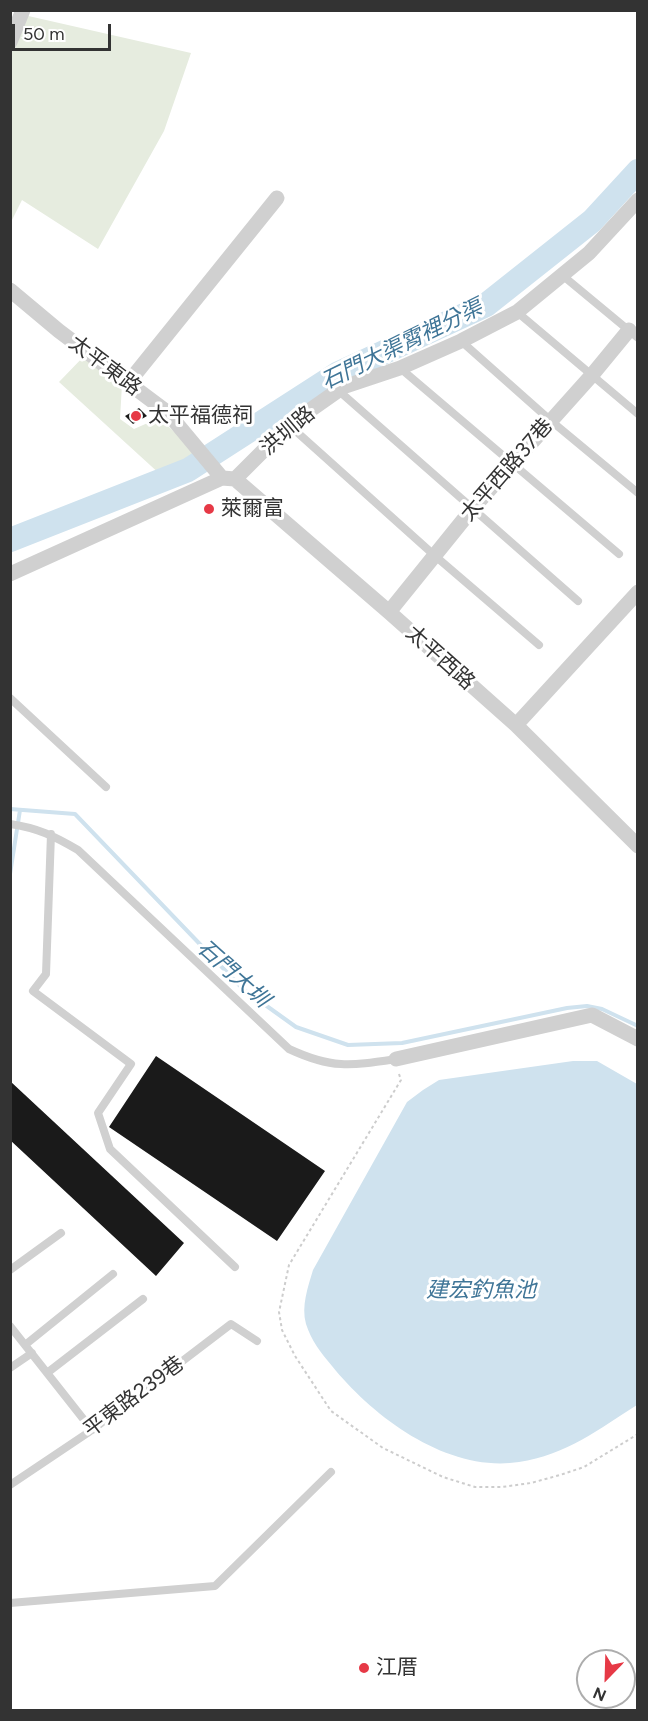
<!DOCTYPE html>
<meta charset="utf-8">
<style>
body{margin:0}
#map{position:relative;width:648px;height:1721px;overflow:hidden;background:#fff;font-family:Figtree,sans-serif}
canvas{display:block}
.frame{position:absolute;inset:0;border:12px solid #333;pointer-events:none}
.north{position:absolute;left:576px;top:1649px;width:60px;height:60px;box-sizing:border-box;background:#fff;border:2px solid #adadad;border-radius:50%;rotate:203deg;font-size:16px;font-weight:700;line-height:24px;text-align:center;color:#333}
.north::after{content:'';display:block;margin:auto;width:21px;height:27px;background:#e63946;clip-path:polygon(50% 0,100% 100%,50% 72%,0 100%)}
.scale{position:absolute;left:12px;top:24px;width:99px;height:27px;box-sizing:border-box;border:3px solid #333;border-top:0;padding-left:8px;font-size:18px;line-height:21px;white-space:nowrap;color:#333;-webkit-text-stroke:4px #fff;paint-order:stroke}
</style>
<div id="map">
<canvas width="648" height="1721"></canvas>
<div class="frame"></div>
<div class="north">N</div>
<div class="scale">50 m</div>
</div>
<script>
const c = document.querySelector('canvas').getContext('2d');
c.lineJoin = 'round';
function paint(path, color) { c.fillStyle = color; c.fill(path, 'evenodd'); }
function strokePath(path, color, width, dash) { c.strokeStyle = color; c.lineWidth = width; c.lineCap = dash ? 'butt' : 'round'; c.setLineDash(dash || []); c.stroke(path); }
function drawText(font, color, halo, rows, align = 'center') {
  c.font = font + ' Figtree,"Noto Sans TC",sans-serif'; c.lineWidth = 6; c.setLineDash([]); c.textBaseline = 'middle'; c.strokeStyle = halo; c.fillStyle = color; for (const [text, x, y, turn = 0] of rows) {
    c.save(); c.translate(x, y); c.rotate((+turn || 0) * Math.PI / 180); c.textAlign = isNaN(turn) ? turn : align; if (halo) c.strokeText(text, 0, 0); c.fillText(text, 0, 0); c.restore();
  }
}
paint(new Path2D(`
 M24,15l167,38 -27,78 -66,118 -76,-49 -11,22v-171z
 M86,354l36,30 -2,35 14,10 25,-11 43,39 -16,10 -24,9 -103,-94z`), '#e6ecdf');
paint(new Path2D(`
 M573,1061h24l40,23v321c-38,24 -71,50 -118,57 -71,11 -145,-44 -187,-96 -11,-13 -21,-26 -26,-42 -5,-18 2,-37 7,-54l94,-168 16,-12 16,-10z`), '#cfe2ee');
strokePath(new Path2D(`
 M10,809l65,5 168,175 53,38 52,18 54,-2 165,-35 20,-2 15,3 36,17
 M10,874l10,-64`), '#cfe2ee', 4);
strokePath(new Path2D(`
 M10,540l178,-70 149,-96 149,-69 106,-84 46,-50`), '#cfe2ee', 24);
paint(new Path2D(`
 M139,408l8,8 -14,8 -8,-8z
 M156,1056l169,115 -48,70 -168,-114z
 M10,1081l174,162 -28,33 -146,-136z`), '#1a1a1a');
strokePath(new Path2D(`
 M399,1074l2,6 -112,185 -10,47 3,18 13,26 36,55 52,37 60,29 32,10h27l29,-4 29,-8 24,-8 54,-33`), '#cdcdcd', 2, [3, 3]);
strokePath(new Path2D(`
 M562,275l76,63
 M517,312l121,102
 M461,341l89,79 88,73
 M400,368l219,186
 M339,391l239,210
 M289,425l145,130 105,90
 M10,698l96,89
 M10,824c28,4 44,12 68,26l211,199c43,20 61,17 107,10
 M51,834l-5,140 -13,17 98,73 -33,49 12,36 125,118
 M10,1270l51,-37
 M10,1326l82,104
 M25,1345l88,-71
 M10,1368l22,-15
 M47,1373l96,-74
 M10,1485l82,-55 139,-106 26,17
 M10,1603l205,-17 116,-114`), '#d0d0d0', 8);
strokePath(new Path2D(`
 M10,42l13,-32
 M10,290l49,41 108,81 55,66
 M128,383l149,-185
 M235,479l154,133 127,113 122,121
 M10,574l212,-96 13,1 54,-54 54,-38 57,-19 61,-27 56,-29 72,-59 49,-53
 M389,612l84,-104 119,-133 37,-45
 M516,725l122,-133
 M396,1059l196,-44 46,24`), '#d0d0d0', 15);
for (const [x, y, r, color] of [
 [136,416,6,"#e63946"],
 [209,509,6,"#e63946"],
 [364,1668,6,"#e63946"]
]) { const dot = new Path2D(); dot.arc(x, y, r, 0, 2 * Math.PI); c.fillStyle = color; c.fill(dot); strokePath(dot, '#fff', 2); }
drawText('21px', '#333', '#fff', [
 ["太平東路",105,366,37],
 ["洪圳路",288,431,-40],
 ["太平西路37巷",507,470,-49],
 ["太平西路",440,658,42],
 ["平東路239巷",134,1397,-37]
]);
drawText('21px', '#333', '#fff', [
 ["太平福德祠",148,416],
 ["萊爾富",221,509],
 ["江厝",376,1668]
], 'left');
drawText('italic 22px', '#3f7597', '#fff', [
 ["石門大渠霄裡分渠",402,345,-26],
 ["石門大圳",233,974,42],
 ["建宏釣魚池",481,1291]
]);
</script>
